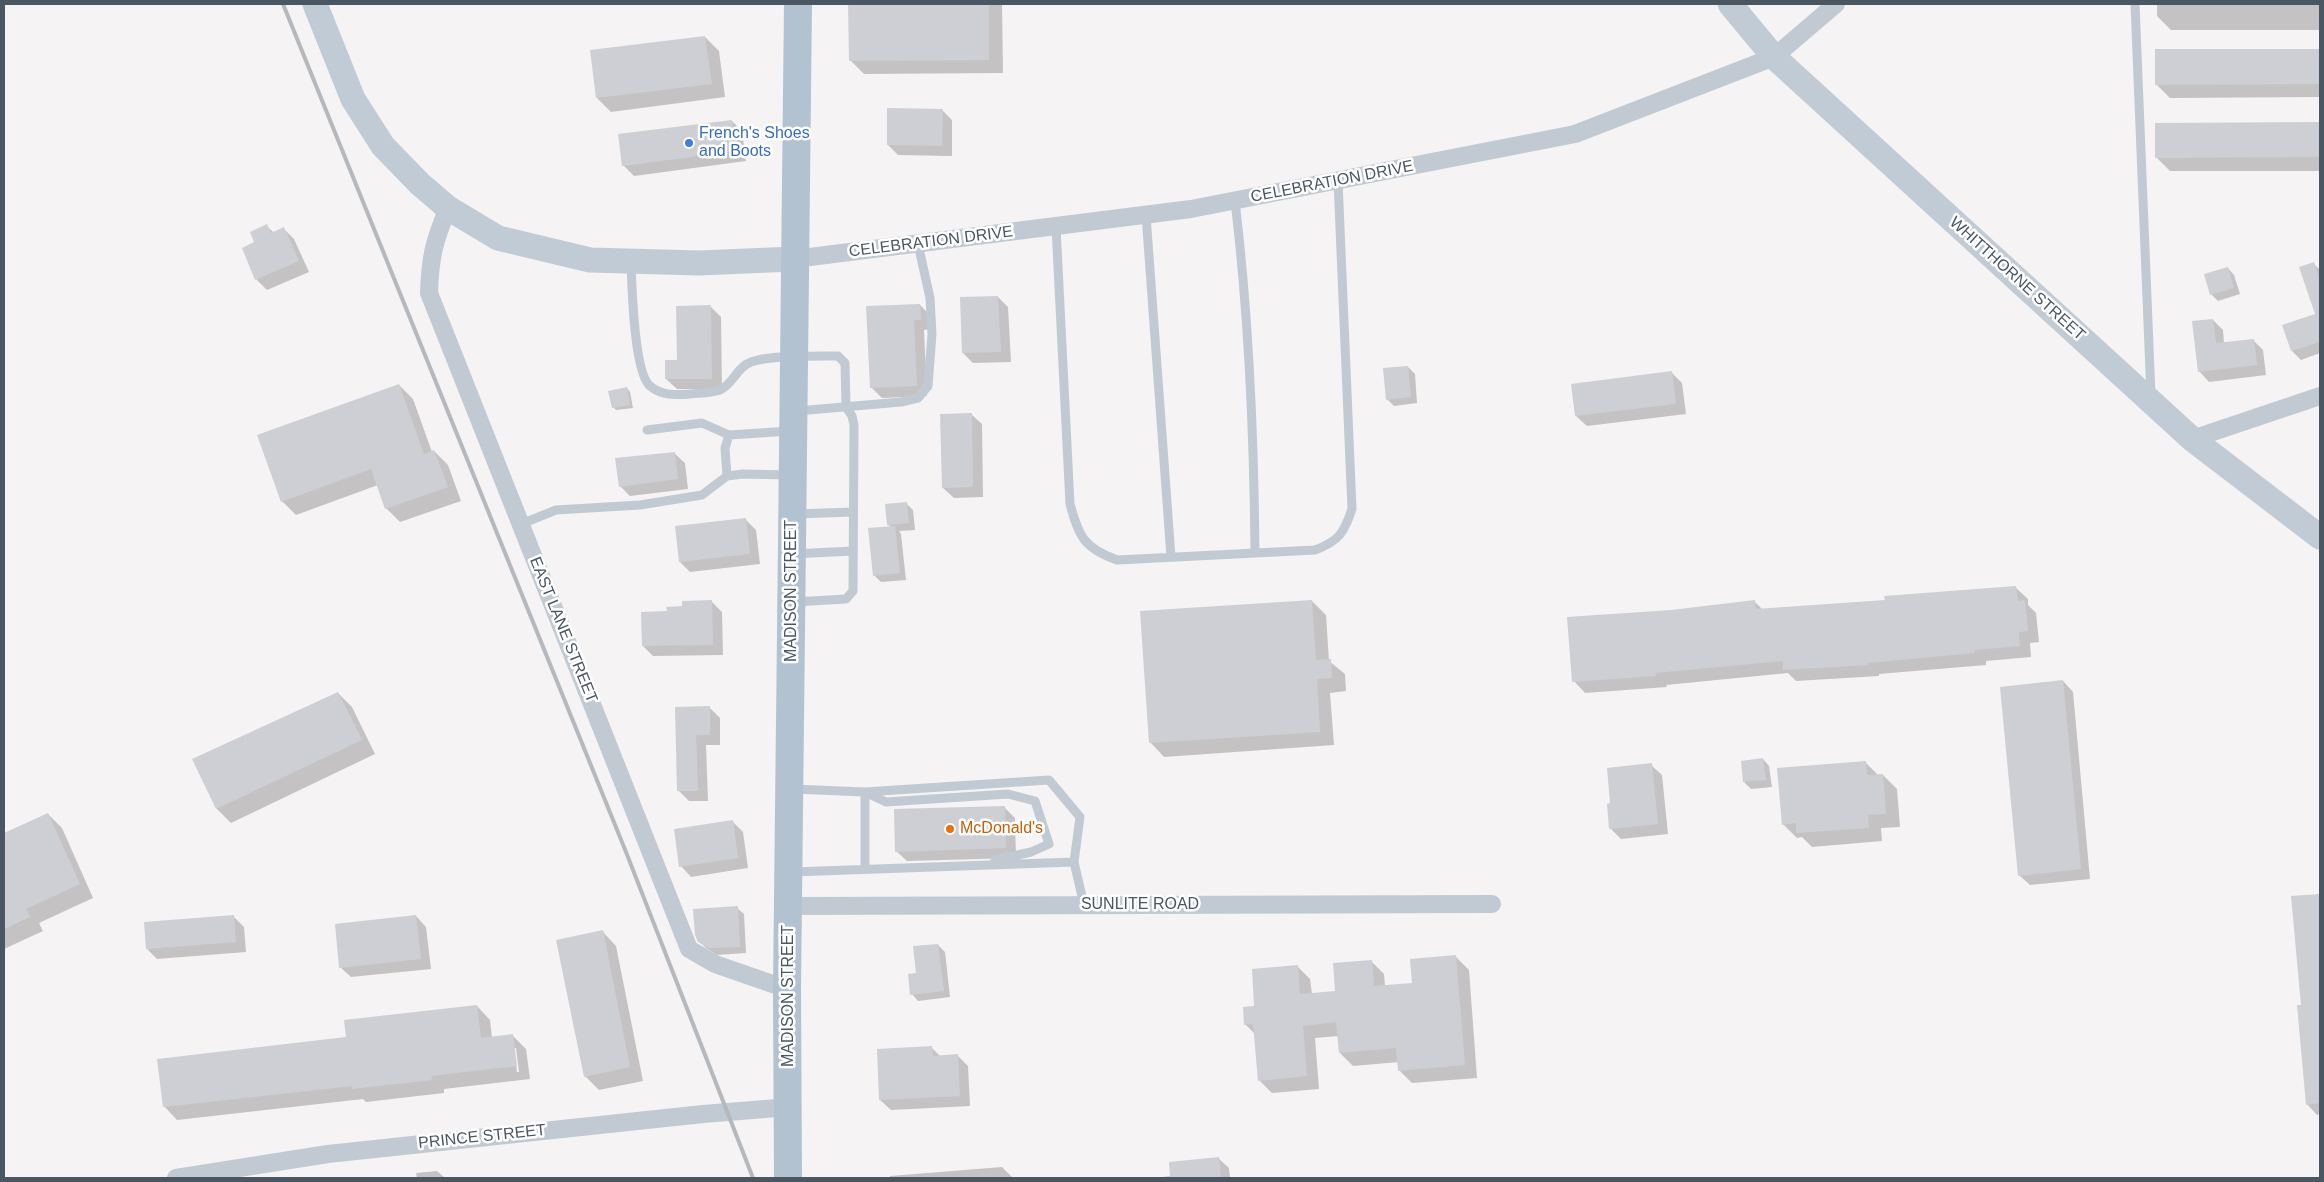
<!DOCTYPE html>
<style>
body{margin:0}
#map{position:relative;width:2324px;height:1182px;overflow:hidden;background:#f5f3f3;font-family:Arial,sans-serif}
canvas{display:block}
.frame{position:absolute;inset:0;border:5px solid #4a5661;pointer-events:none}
</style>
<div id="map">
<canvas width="2324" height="1182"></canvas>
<div class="frame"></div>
</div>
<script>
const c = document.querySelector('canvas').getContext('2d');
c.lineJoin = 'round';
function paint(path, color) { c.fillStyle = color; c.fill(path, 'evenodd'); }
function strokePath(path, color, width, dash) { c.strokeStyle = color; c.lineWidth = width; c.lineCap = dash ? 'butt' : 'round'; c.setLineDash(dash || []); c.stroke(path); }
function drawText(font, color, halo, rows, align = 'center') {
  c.font = font + ' Arial,sans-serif'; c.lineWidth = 5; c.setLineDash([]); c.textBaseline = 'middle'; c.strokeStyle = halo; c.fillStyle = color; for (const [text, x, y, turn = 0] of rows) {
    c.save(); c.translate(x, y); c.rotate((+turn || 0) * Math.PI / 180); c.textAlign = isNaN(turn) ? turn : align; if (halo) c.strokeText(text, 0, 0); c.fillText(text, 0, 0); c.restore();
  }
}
paint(new Path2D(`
 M849,4h153l1,69 -139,1 -14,-14z
 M2157,4h163v26h-149l-14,-14z
 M705,37l14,14 6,46 -114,15 -14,-14z
 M2320,50v47l-150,1 -14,-14v-33z
 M942,110l10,10v36l-54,-1 -10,-10z
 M732,121l10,10 4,30 -112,15 -11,-11z
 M2320,123v48h-150l-14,-14v-33z
 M267,226l7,7 10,-4 10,10 15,33 -42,18 -11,-11v-36z
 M2314,264l6,6v83l-19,7 -9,-9 24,-36z
 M2228,268l6,7 6,19 -22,7 -7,-7z
 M998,297l10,10 3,55 -38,1 -10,-10z
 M920,305l10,10 1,14 -7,1 3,66 -45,2 -11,-11z
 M711,307l10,10 1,72h-45l-11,-10z
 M2213,320l10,10 1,13 29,-3 10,10 3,25 -57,7 -10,-11z
 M1408,367l7,7 2,29 -23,3 -7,-7z
 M1672,373l10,10 4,31 -99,12 -11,-10 -4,-31z
 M399,385l14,14 19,53 2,-1 14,14 13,36 -61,21 -14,-14 -8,-23 -82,30 -14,-14z
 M627,388l3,4 3,16 -17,2 -3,-3z
 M971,414l11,10 1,73 -29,1 -11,-10z
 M674,453l11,10 3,26 -58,7 -10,-10z
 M906,503l7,7 2,20 -16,1 2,3 5,46 -25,2 -7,-7 17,-48 -3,-2z
 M745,519l11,11 4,34 -70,8 -10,-10z
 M2016,588l12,11v6l8,8 3,29 -9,1 1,14 -45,4v4l-107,9v2l-83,5 -8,-8 -122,12 1,2 -82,6 -11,-12 97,-70 84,-9 8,8 123,-9z
 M711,601l11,11 1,43 -70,1 -10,-10 25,-34z
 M1312,601l14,14 3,46 16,13 1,17 -16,2 4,52 -170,12 -13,-14z
 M2063,681l10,11 17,187 -60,6 -11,-10z
 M338,693l14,14 23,47 -144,69 -14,-14 -23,-49z
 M709,707l11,11v27h-14l2,56h-19l-10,-10 -3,-83z
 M1763,759l6,7 3,21 -21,2 -7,-7 -2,-20z
 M1866,763l12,12h5l14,14 3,38 -19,1 1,13 -70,6 -10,-10 -5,1 -14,-14z
 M1651,765l11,10 6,59 -47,5 -10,-10z
 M1004,807l11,11 1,40 -109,3 -11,-10z
 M48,814l14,14 31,70 -54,25 4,8 -39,18v-114z
 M732,821l11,11 5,36 -57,9 -10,-11z
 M2320,895v219l-3,1 -10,-11 -5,-98 -10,-109z
 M737,908l7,6 2,39 -29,2 -11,-7 -7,-7z
 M233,916l11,11 2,25 -89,7 -10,-10z
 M416,916l10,11 5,42 -80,8 -11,-10z
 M603,932l13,14 27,135 -44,9 -14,-14z
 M938,945l7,7 5,45 -32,4 -6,-7z
 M1456,957l13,13 8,108 -65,5 -13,-13v-8l-46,4 -13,-13 -1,-17 -24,2 4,51 -47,4 -13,-13 -4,-46 -10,-10 11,-17 41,-41 13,13 2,15 25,-2 34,-31 13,13 1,12 28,-2z
 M477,1006l13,14 2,18 21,-2 13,13 4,30 -86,10v4l-78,9 -3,-3 -186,21 -13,-14 183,-67zM514,1048h2l3,24h-2z
 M932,1048l9,9 17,-1 10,10 2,40 -79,4 -11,-10z
 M1218,1158l11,10 1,10h-76l17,-2z
 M1002,1167l11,11h-123v-2z
 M437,1171l8,7h-28l-1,-5z`), '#0003');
paint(new Path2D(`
 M848,4h141v56l-140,1z
 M705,36l7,48 -116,14 -6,-48z
 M2155,49h165v35l-165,1z
 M887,108l56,1 -1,37 -55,-1z
 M732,120l5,31 -115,15 -4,-32z
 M2320,122v35l-165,1v-35z
 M267,224l4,9 13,-6 15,34 -44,19 -13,-32 12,-6 -4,-10z
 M2314,262l6,18v62l-29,9 -9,-26 33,-11 -16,-47z
 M2228,267l6,21 -24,7 -6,-21z
 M998,296l3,56 -39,1 -2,-56z
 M920,304l1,16h-7l3,66 -47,2 -4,-82z
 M711,305l1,74h-47v-19h12l-1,-54z
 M2213,319l3,24 38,-4 3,26 -59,7 -6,-51z
 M1408,366l3,31 -25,3 -3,-32z
 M1672,371l4,33 -101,12 -4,-32z
 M399,384l25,70 10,-4 14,37 -63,22 -14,-40 -90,33 -24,-67z
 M627,387l3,18 -18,3 -4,-17z
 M972,413l1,74 -31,1 -2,-74z
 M675,452l3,27 -59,8 -4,-29z
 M907,502l2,21 -22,2 -2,-21z
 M746,518l4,36 -71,8 -4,-36z
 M895,526l5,47 -27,3 -5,-48z
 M2016,586l2,15 7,-1 3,31 -9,1 1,14 -45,4v3l-107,10v2l-85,5v-9l-128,12 1,3 -84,6 -5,-65 104,-7 84,-10 1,9 129,-9 -1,-4z
 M712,600l1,45 -71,1 -1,-34 26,-1 -1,-4 16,-1v-5z
 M1312,600l4,60 15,-1 1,19 -15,1 3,53 -171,11 -9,-132z
 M2063,680l18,189 -63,7 -18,-189z
 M338,692l24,48 -146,69 -24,-50z
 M710,706v29h-14l2,56h-21l-2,-84z
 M1763,758l3,22 -23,2 -2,-21z
 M1866,761l1,14 16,-1 3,40 -18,1 1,13 -73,5v-10l-14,2 -5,-57z
 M1652,763l6,61 -49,5 -2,-25 3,-1 -3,-35z
 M1005,806l1,42 -111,4 -1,-43z
 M48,813l32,71 -54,25 4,8 -26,12v-96z
 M733,820l5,38 -59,9 -5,-38z
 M2320,894v209l-14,2 -9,-100h4l-10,-109z
 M738,906l2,41 -31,1 -11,-6 -3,-7 -2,-26z
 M234,915l2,27 -90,7 -2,-27z
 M416,915l5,44 -82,9 -4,-44z
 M603,930l27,137 -46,10 -28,-137z
 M938,944l6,47 -34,4 -2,-21 8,-1 -3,-27z
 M1456,955l9,110 -67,6 -2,-23 -57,5 -3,-31 -33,4 4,50 -49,5 -5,-57 -9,1 -1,-18 11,-1 -2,-37 46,-4 2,29 35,-3 -2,-28 39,-3 2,26 38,-3 -2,-24z
 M477,1005l4,33 32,-4 4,32 -86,10 1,4 -80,9v-3l-189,21 -6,-48 189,-22 -2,-17z
 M932,1046l1,10 25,-2 2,42 -81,4 -2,-51z
 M1219,1157l2,21h-51l-1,-16z`), '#cdcfd5');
strokePath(new Path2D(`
 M2135,4l16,392
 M1235,201c14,117 19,234 20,352
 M1146,215l25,342
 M1056,227l14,277c9,33 14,44 47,56l198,-10c24,-9 29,-17 37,-41l-14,-328
 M631,264c1,23 3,109 19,122 12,10 26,9 40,8 9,-1 22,-1 30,-4 13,-6 17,-23 31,-28 19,-7 65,-6 87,-6l7,7 1,44 6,9 2,9 -1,166 -7,8 -52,3
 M797,411l104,-9 17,-4 10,-12 4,-52 -2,-36 -12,-54
 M647,430l55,-7 27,12
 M727,476l-2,-28 4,-13 61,-4
 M796,514l57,-2
 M521,524l35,-14 84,-5 62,-10 25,-19 16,-2 47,1
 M793,554l60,-3
 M1074,862l10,43
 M865,869v-77l21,10 122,-8 27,7 14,43 -18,8 -36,8
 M792,872l282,-10 6,-45 -31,-37 -184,12 -72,-3`), '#c1cad2', 9);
strokePath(new Path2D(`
 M448,208c-14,33 -18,50 -19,85l260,656 26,15 72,25
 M794,259l397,-50 384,-75 199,-77 62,-53
 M2192,439l128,-43
 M789,906l703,-2
 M176,1178l152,-24 375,-40 87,-7`), '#c1cad2', 18);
strokePath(new Path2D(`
 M315,4l38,95 30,47 37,38 28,24 50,30 92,22 109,3 95,-4
 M1730,4l44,53 418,382 128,98`), '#c1cbd6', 25);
strokePath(new Path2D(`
 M788,1178l-1,-189 11,-985`), '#b3c2d1', 28);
strokePath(new Path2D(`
 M283,4l343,848 127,326`), '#b5b8bd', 4);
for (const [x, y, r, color] of [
 [689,143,5,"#3f7fe0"],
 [950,829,5,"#e8710a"]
]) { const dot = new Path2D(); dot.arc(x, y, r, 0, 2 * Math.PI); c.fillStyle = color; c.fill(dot); strokePath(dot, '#fff', 2); }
drawText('16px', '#366cbe', '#fff', [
 ["French's Shoes",699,134],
 ["and Boots",699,152]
], 'left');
drawText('16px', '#4a5661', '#fff', [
 ["CELEBRATION DRIVE",1332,182,-11],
 ["CELEBRATION DRIVE",931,242,-7],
 ["WHITTHORNE STREET",2017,279,42],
 ["MADISON STREET",792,591,-90],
 ["EAST LANE STREET",563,630,68],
 ["SUNLITE ROAD",1140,905],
 ["MADISON STREET",789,996,-90],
 ["PRINCE STREET",482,1137,-6]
]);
drawText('16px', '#c56008', '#fff', [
 ["McDonald's",960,829]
], 'left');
</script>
